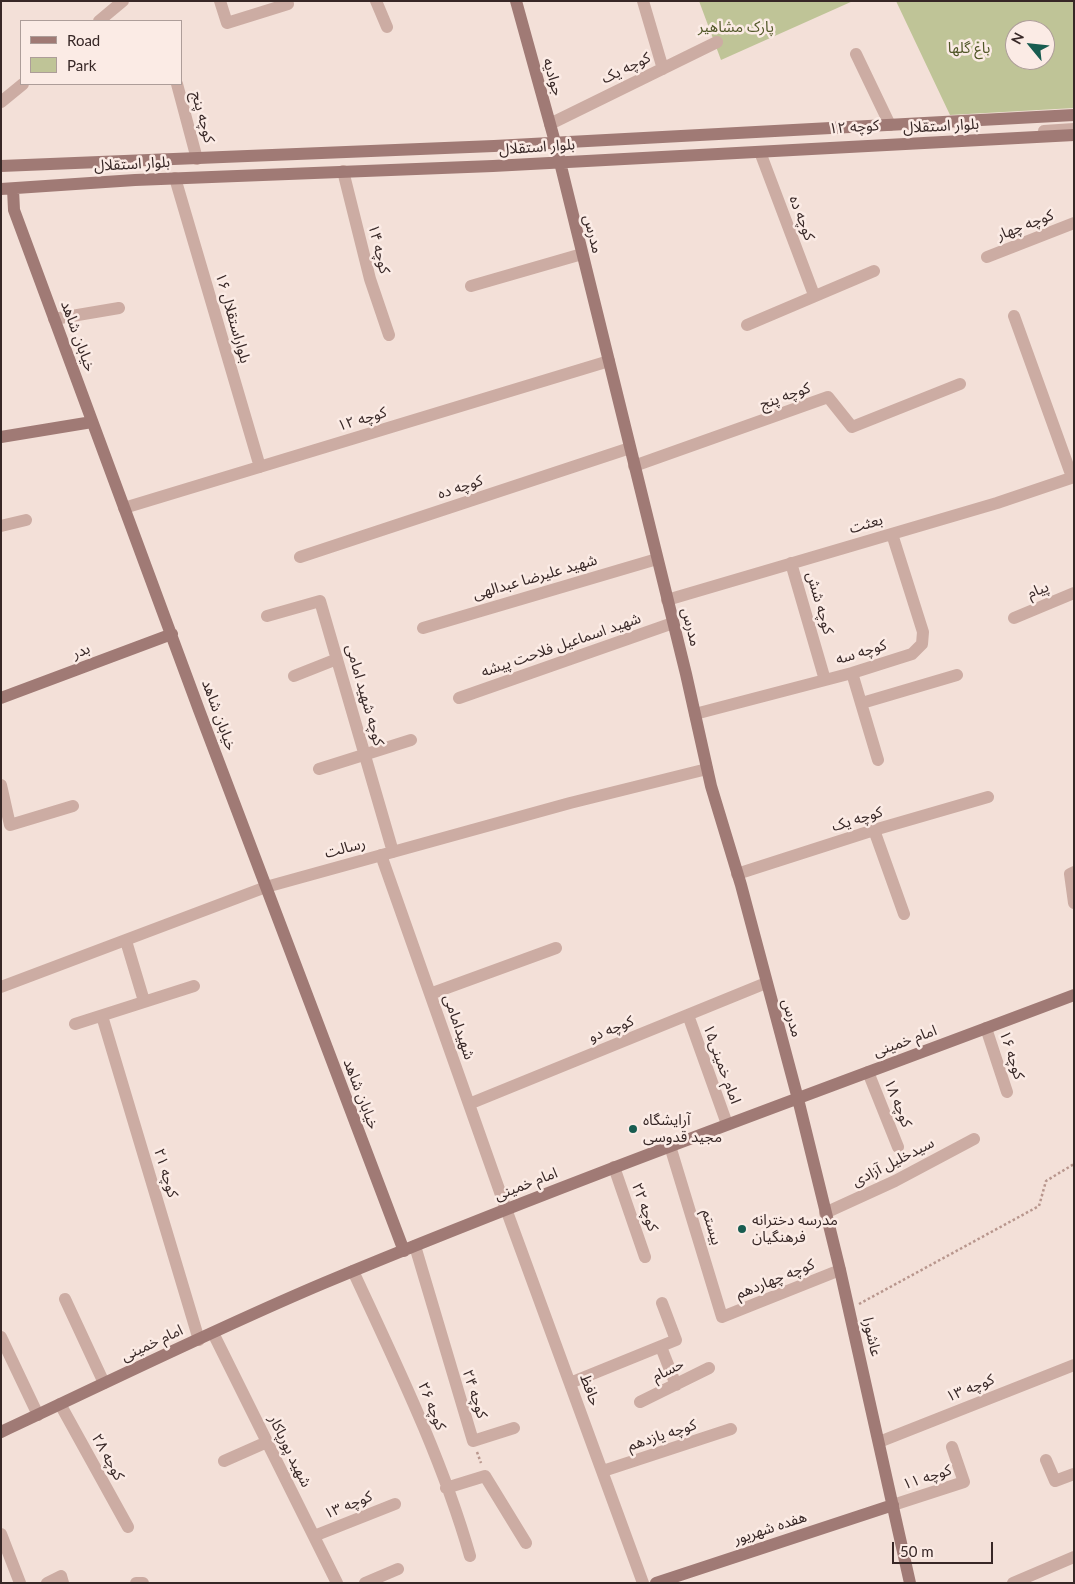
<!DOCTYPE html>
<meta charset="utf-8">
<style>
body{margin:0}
#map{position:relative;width:1075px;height:1584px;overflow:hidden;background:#f3e0d8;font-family:Lato,sans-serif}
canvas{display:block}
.frame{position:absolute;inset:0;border:2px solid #372726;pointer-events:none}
.legend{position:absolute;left:20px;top:20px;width:162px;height:65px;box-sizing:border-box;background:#fbebe5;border:1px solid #ad9d99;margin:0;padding:6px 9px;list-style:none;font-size:15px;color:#372726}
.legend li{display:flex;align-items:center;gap:10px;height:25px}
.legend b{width:25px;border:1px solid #ad9d99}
.north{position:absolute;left:1005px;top:20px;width:50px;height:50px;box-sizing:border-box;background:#fbebe5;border:1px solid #ad9d99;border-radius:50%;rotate:298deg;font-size:14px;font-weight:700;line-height:20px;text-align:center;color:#372726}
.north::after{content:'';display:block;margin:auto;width:18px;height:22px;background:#185c50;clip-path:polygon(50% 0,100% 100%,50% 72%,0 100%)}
.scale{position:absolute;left:892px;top:1542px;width:101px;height:22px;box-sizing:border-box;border:2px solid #372726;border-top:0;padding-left:6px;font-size:15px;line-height:18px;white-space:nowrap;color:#372726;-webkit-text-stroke:4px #fbebe5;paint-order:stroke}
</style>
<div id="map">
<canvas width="1075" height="1584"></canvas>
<div class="frame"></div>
<ul class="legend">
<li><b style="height:6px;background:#a07a75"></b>Road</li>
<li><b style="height:14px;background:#bfc497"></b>Park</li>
</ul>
<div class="north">N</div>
<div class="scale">50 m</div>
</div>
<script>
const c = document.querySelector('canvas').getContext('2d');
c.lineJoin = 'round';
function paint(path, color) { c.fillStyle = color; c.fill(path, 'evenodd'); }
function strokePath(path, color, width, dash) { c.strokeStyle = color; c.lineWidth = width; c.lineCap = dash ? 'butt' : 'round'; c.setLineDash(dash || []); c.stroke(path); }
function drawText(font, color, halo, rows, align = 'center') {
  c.font = font + ' Lato,"Noto Sans Arabic",sans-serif'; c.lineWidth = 5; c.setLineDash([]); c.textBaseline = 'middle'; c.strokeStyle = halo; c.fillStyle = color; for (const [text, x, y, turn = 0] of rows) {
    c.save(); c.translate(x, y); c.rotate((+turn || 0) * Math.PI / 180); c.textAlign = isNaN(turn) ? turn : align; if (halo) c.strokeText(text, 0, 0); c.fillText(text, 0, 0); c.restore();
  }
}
paint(new Path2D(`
 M699,1h154l-132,59z
 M896,1h178v107l-124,7zM1015,30h30v30h-30z`), '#bfc497');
strokePath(new Path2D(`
 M859,1304l180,-98 7,-25 28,-17
 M477,1452l4,11`), '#b8968d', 2.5, [2.5, 2.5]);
strokePath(new Path2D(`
 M220,1l7,22 61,-19
 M376,1l11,26
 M643,1l20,68
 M99,21l24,-20
 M856,54l34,71
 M177,84l20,75
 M1,102l22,-18
 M550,124l167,-82
 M1044,131l30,-2
 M760,152l54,143
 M343,171l27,108 19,56
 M175,178l85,289
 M987,257l87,-34
 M471,286l111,-32
 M1014,316l58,161
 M54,319l65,-11
 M747,325l127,-54
 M634,466l194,-69 24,30 108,-43
 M124,508l485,-147
 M1,526l25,-6
 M300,557l330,-109
 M791,563l34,117
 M667,600l330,-97 77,-26
 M267,616l53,-15 73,251
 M1014,618l60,-25
 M423,628l234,-69
 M852,673l26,87
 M294,676l43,-17
 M459,698l214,-75
 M862,703l95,-28
 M695,714l157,-41 60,-19 10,-10 1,-12 -31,-98
 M319,769l92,-29
 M1,785l9,40 63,-19
 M874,830l30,84
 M381,855l125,354 137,374
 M1074,872l-4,2 4,29
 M737,874l137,-44 114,-33
 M126,941l18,60
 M1,987l265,-100 304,-84 137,-34
 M430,994l126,-46
 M688,1015l39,109
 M102,1016l97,324
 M75,1024l119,-38
 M986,1028l21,64
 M868,1072l30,75
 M469,1104l297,-121
 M670,1146l52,171 118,-47
 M614,1167l31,90
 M825,1213l70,-32 79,-42
 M415,1246l58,195 41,-13
 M353,1271c43,93 89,187 117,285
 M65,1299l39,84
 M213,1333l124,250
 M1,1337l37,78
 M661,1347l15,38
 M570,1383l106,-43 -14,-37
 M640,1402l69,-34
 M60,1404l68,123
 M879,1442l195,-77
 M1046,1460l9,21 19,-7
 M224,1461l43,-19
 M603,1471l128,-42
 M446,1488l39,-12 41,67
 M893,1505l71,-23 -12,-35
 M1,1534l19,49
 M314,1536l81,-32
 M47,1583l14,-7 2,7
 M136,1583h7
 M365,1583l33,-14
 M1013,1583l61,-26`), '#ccaca3', 12);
strokePath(new Path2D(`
 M516,1l39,141 131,532 25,112 30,99 57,214 42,171 70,313
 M1,166l493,-20 580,-31
 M1,189l134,-9 358,-14 581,-31
 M13,189l1,21 185,500 205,541
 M1,437l91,-15
 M1,698l171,-64
 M1,1432c107,-50 214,-103 323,-149 247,-103 499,-193 750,-288
 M656,1583l237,-78`), '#a07a75', 12);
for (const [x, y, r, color] of [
 [633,1129,5,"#185c50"],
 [742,1229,5,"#185c50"]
]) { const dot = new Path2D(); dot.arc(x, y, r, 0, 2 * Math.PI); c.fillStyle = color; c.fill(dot); strokePath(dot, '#fbebe5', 2); }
drawText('15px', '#515728', '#fbebe5', [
 ["پارک مشاهیر",736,27],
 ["باغ گلها",969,48]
]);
drawText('15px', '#372726', '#fbebe5', [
 ["کوچه یک",626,68,-26],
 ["جوادیه",553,77,74],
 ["کوچه پنج",203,117,75],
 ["بلوار استقلال",941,126,-3],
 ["کوچه ۱۲",854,127,-4],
 ["بلوار استقلال",537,147,-4],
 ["بلوار استقلال",132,164,-3],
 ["کوچه ده",802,218,69],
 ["کوچه چهار",1025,225,-21],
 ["مدرس",593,234,76],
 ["کوچه ۱۴",379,249,76],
 ["بلواراستقلال ۱۶",233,318,74],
 ["خیابان شاهد",78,336,70],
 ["کوچه پنج",785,396,-20],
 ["کوچه ۱۲",362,419,-17],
 ["کوچه ده",460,487,-18],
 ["بعثت",866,524,-16],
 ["شهید علیرضا عبدالهی",535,577,-16],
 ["پیام",1038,590,-22],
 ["کوچه شش",820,603,74],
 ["مدرس",691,627,76],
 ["شهید اسماعیل فلاحت پیشه",561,645,-19],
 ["بدر",81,651,-21],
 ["کوچه سه",861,652,-17],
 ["کوچه شهید امامی",365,695,74],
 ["خیابان شاهد",219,715,70],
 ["کوچه یک",857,819,-17],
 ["رسالت",345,848,-15],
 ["مدرس",792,1018,74],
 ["شهیدامامی",459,1027,71],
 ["کوچه دو",611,1029,-22],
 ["امام خمینی",905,1041,-20],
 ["کوچه ۱۶",1012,1055,72],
 ["امام خمینی۱۵",722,1064,70],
 ["خیابان شاهد",361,1094,69],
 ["کوچه ۱۸",898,1103,68],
 ["سیدخلیل آزادی",893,1162,-27],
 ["کوچه ۲۱",166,1173,73],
 ["امام خمینی",526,1184,-21],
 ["کوچه ۲۲",645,1207,70],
 ["بیستم",712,1227,73],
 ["کوچه چهاردهم",775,1279,-22],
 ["عاشورا",872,1337,77],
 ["امام خمینی",152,1343,-25],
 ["حسام",668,1370,-26],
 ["کوچه ۱۳",970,1388,-22],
 ["حافظ",590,1390,70],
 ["کوچه ۲۴",475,1394,72],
 ["کوچه ۲۶",432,1406,68],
 ["کوچه یازدهم",662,1435,-18],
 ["شهید پورپاکار",290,1451,64],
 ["کوچه ۲۸",108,1457,61],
 ["کوچه ۱۱",927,1477,-18],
 ["کوچه ۱۳",348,1505,-22],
 ["هفده شهریور",770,1528,-18]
]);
drawText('15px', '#372726', '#fbebe5', [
 ["آرایشگاه",643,1120],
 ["مجید قدوسی",643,1137],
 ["مدرسه دخترانه",752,1220],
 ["فرهنگیان",752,1237]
], 'left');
</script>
